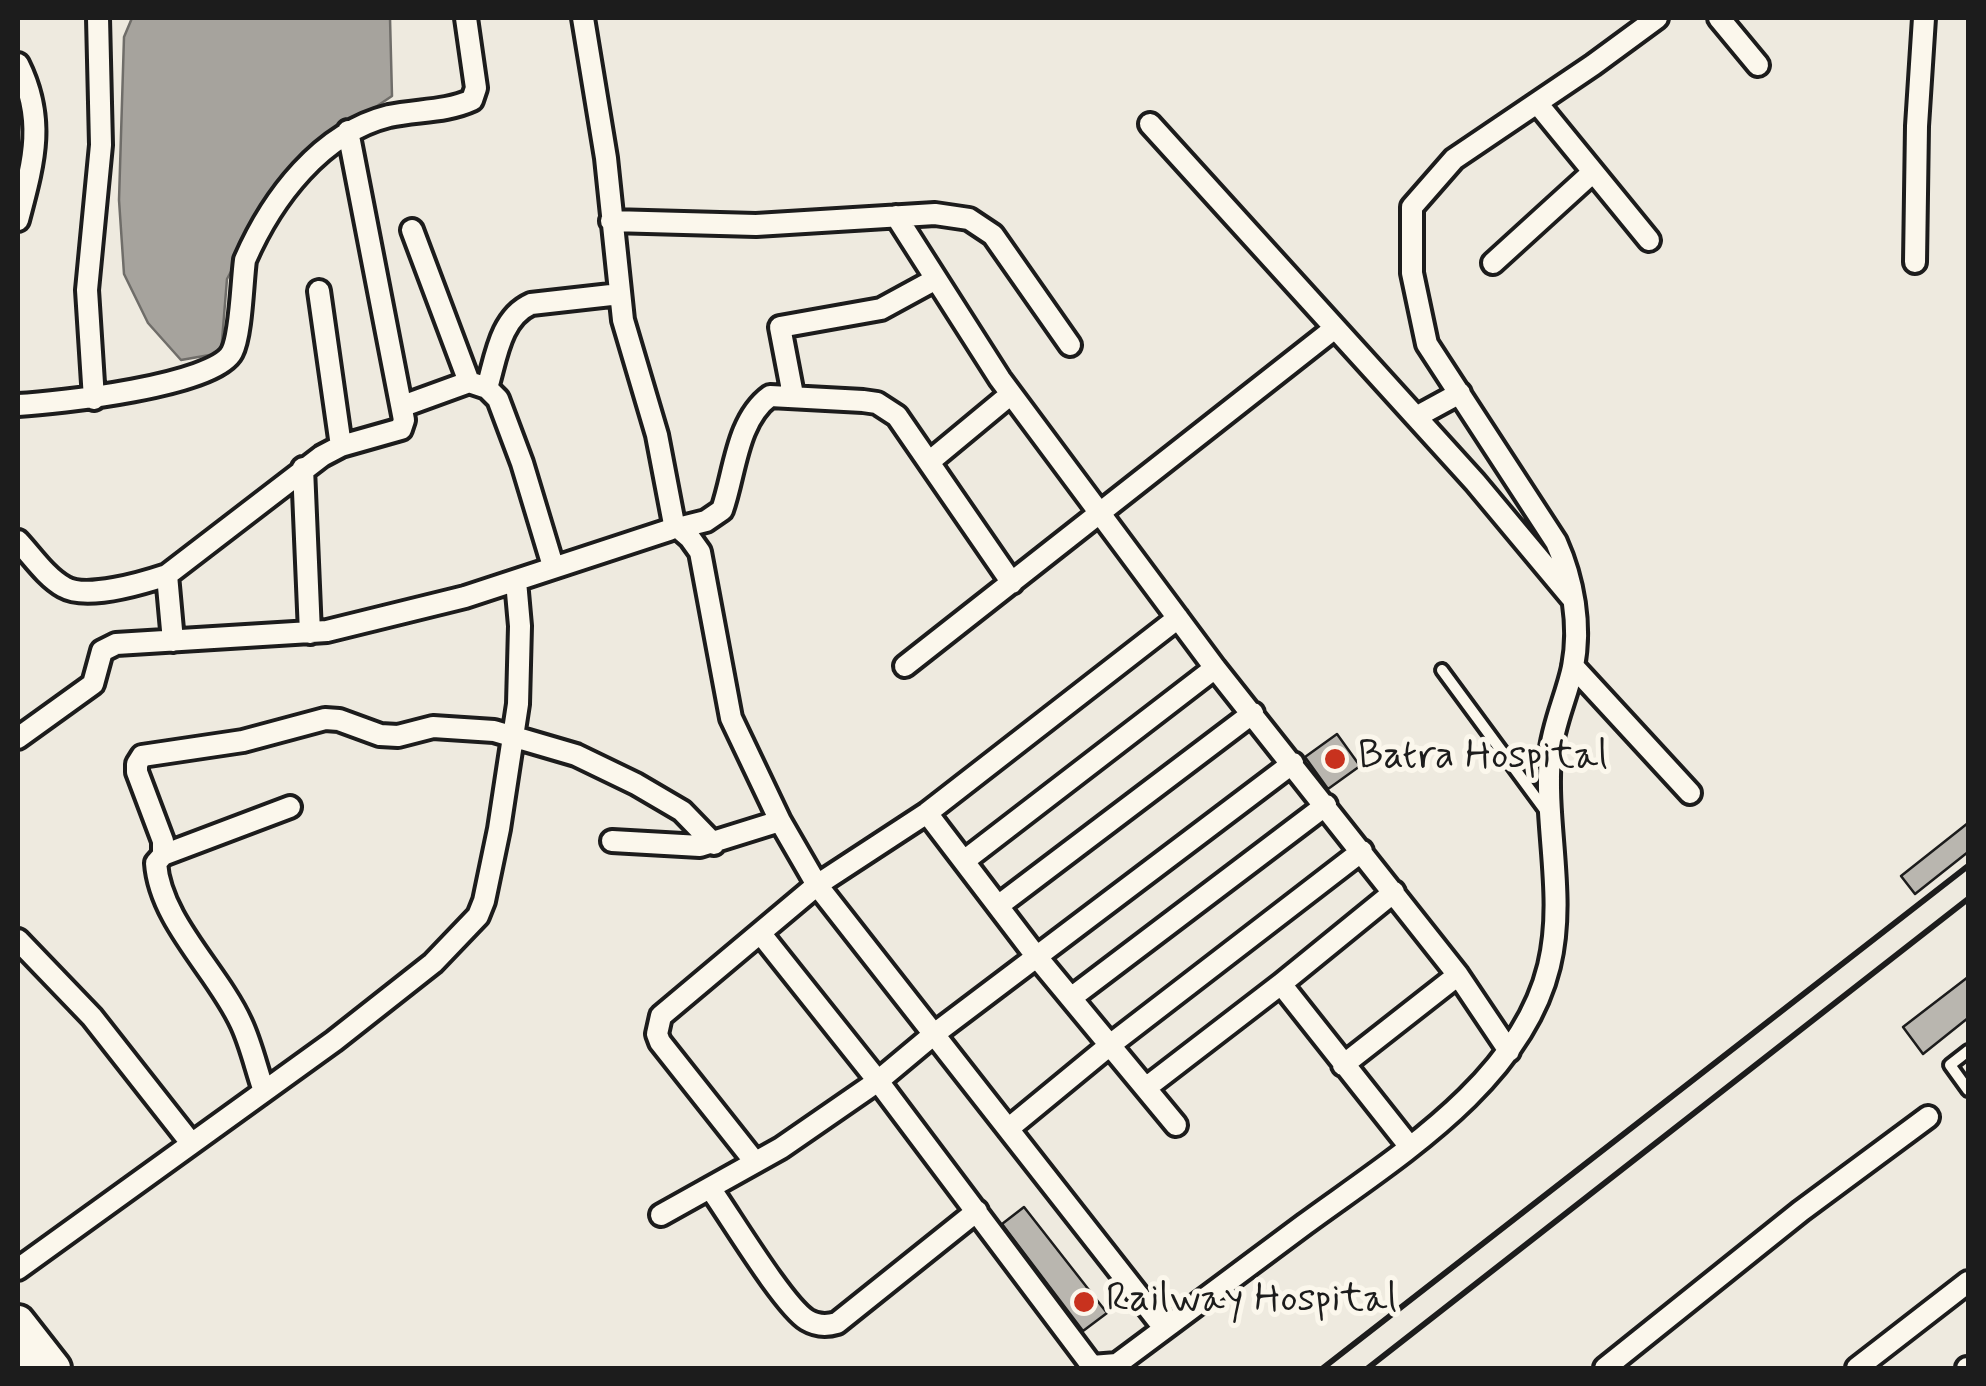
<!DOCTYPE html>
<style>
body{margin:0}
#map{position:relative;width:1986px;height:1386px;overflow:hidden;background:#eeeadf;font-family:Mynerve,sans-serif}
canvas{display:block}
.frame{position:absolute;inset:0;border:20px solid #1c1c1c;pointer-events:none}
</style>
<div id="map">
<canvas width="1986" height="1386"></canvas>
<div class="frame"></div>
</div>
<script>
const c = document.querySelector('canvas').getContext('2d');
c.lineJoin = 'round';
function paint(path, color) { c.fillStyle = color; c.fill(path, 'evenodd'); }
function strokePath(path, color, width, dash) { c.strokeStyle = color; c.lineWidth = width; c.lineCap = dash ? 'butt' : 'round'; c.setLineDash(dash || []); c.stroke(path); }
function drawText(font, color, halo, rows, align = 'center') {
  c.font = font + ' Mynerve,sans-serif'; c.lineWidth = 10; c.setLineDash([]); c.textBaseline = 'middle'; c.strokeStyle = halo; c.fillStyle = color; for (const [text, x, y, turn = 0] of rows) {
    c.save(); c.translate(x, y); c.rotate((+turn || 0) * Math.PI / 180); c.textAlign = isNaN(turn) ? turn : align; if (halo) c.strokeText(text, 0, 0); c.fillText(text, 0, 0); c.restore();
  }
}
const water = new Path2D(`
 M132,18h258l2,78 -94,63 -43,67 -28,53 -6,74 -40,7 -33,-37 -24,-49 -5,-74 5,-163z`);
paint(water, '#a6a39d');
strokePath(water, '#6f6d69', 2.5);
const building = new Path2D(`
 M1337,734l23,32 -32,23 -23,-32z
 M1968,823v29l-53,42 -14,-18z
 M1968,977v41l-45,36 -20,-27z
 M1024,1207l83,106 -24,18 -81,-107z`);
paint(building, '#b9b6af');
strokePath(building, '#1c1c1c', 2.5);
const lane = new Path2D(`
 M1442,670l103,140
 M1968,1051l-18,14 18,25`);
const street = new Path2D(`
 M1719,18l39,47
 M18,64c28,56 15,99 0,156
 M1537,103l112,137
 M1150,124l325,358 96,115
 M896,216l104,163 215,289 243,307 51,76
 M611,221l145,4 179,-11 34,5 24,16 77,110
 M412,230l57,152
 M1915,262l2,-136 7,-108
 M1493,263l100,-91
 M319,291l22,155
 M487,388c9,-30 13,-70 44,-84l89,-10
 M793,395l-13,-68 101,-18 55,-30
 M94,399l-7,-109 14,-145 -3,-127
 M18,405c38,-2 197,-19 214,-53 9,-17 10,-70 13,-92 27,-62 76,-127 144,-144 28,-6 57,-4 83,-16l4,-12 -10,-70
 M403,406l66,-24 18,6 11,11 24,64 31,103
 M1416,417l44,-24
 M929,462l82,-68
 M303,468l7,165
 M674,524l16,14 10,14 31,166 49,103 37,64 347,443
 M678,528l28,-7 16,-11c13,-36 14,-89 48,-114l93,5 14,2 20,13 115,167
 M18,541c14,15 28,36 46,46 22,13 79,-4 103,-12
 M173,641l-6,-66 155,-119 19,-10 60,-17 3,-9 -56,-289
 M905,666l430,-338
 M1573,666l117,127
 M18,738l75,-54 9,-33 14,-7 211,-13 138,-34 204,-67 5,-6 -17,-89 -34,-115 -17,-162 -23,-140
 M927,813l109,143 140,169
 M612,841l88,5 80,-25
 M163,855l127,-48
 M964,861l251,-193
 M998,906l255,-193
 M761,934l117,147 214,285 25,-2c63,-47 125,-93 188,-140 90,-66 216,-142 244,-258 17,-70 -5,-141 1,-211 3,-31 17,-59 23,-88 8,-42 0,-87 -17,-125l-129,-198 -15,-71v-66l42,-48 139,-94 64,-47
 M18,940l74,77 99,126
 M1281,984l113,-92
 M1071,998l255,-193
 M1343,1065l115,-90
 M1147,1087l134,-103 129,163
 M264,1091c-8,-23 -13,-47 -23,-68 -23,-51 -81,-102 -85,-160l7,-8v-14l-26,-69v-8l5,-8 101,-15 82,-22 14,1 41,15 18,1 35,-9 61,4 82,24 60,29 46,27 32,33
 M1008,1129l102,-84 252,-194
 M755,1162l-95,-120 -3,-8 4,-18 156,-131 110,-72 251,-195
 M710,1188c20,28 73,117 97,132 10,6 20,6 30,3l140,-112
 M661,1215l120,-67 97,-67 55,-46 360,-272
 M18,1269l316,-228 99,-78 45,-47 6,-15 15,-72 19,-125 2,-78 -4,-45
 M18,1355l10,13
 M1605,1368l196,-157 127,-94
 M1857,1368l111,-86
 M1967,1368h1`);
const primary = new Path2D(`
 M18,1322l36,46`);
strokePath(lane, '#1c1c1c', 18);
strokePath(street, '#1c1c1c', 28);
strokePath(primary, '#1c1c1c', 40);
strokePath(lane, '#fbf7ec', 10);
strokePath(street, '#fbf7ec', 20);
strokePath(primary, '#fbf7ec', 32);
strokePath(new Path2D(`
 M1323,1368l645,-502
 M1368,1368l600,-469`), '#1c1c1c', 6);
for (const [x, y, r, color] of [
 [1335,759,12,"#c8321e"],
 [1084,1302,12,"#c8321e"]
]) { const dot = new Path2D(); dot.arc(x, y, r, 0, 2 * Math.PI); c.fillStyle = color; c.fill(dot); strokePath(dot, '#fbf7ec', 4); }
drawText('40px', '#1c1c1c', '#fbf7ec', [
 ["Batra Hospital",1358,759],
 ["Railway Hospital",1106,1302]
], 'left');
</script>
